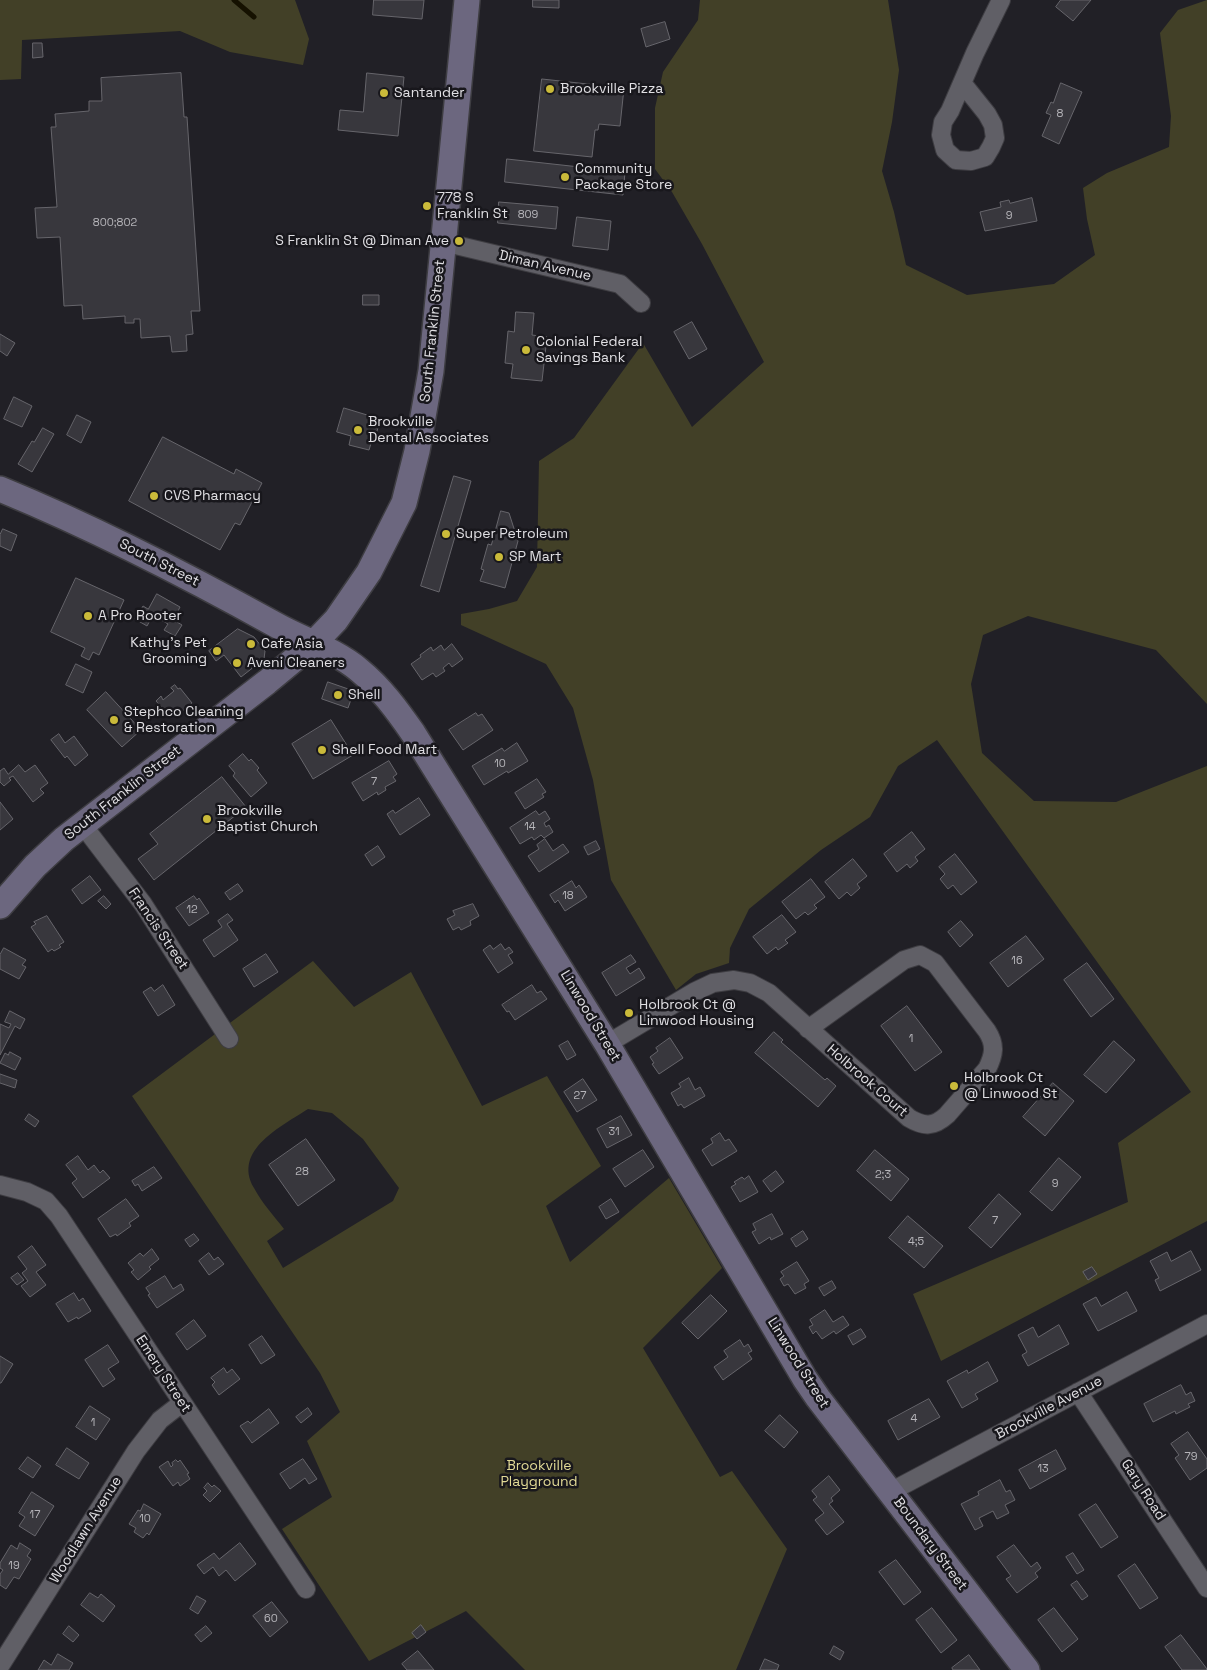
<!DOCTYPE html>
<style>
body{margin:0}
canvas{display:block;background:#212026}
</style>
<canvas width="1207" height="1670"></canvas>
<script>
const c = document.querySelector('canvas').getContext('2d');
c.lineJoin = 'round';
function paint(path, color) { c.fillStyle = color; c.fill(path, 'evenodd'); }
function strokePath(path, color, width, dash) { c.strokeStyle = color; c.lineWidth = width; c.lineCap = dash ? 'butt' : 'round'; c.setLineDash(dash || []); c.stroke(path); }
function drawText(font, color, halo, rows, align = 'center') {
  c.font = font + ' "Space Grotesk",sans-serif'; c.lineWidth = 5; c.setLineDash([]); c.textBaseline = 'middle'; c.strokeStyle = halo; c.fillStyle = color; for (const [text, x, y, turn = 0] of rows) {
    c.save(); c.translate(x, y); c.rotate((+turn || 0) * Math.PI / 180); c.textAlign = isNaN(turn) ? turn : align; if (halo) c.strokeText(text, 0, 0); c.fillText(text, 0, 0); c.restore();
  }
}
paint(new Path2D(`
 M0,0h295l14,39 -6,26 -73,-13 -50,-21 -158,9 -1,39 -21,1z
 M700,0h188l11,70 -7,52 -10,49 12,41 12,53 61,30 87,-11 41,-29 -8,-36 -4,-31 24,-15 62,-26 2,-31 -11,-83 18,-23 29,-10v704l-51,-54 -128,-34 -45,19 -12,49 11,69 52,48 82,1 91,-36v455l-266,140 -28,-67 215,-92 -10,-59 73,-51 -254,-352 -39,26 -28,51 -49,33 -72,59 -19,39 -1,15 -33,11 -20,16 -65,-110 -18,-100 -20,-72 -27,-44 -85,-39v-11l28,-5 28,-8 20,-34 2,-106 35,-23 69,-95 49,84 72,-65 -62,-118 -30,-52 -17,-23v-61l8,-36 35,-52z
 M313,961l41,46 57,-35 71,134 65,-30 54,90 -55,40 24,56 99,-84 53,90 -79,80 77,129 12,-6 55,78 -51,121h-211l-59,-59 -97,50 -87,-132 50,-32 -25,-56 33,-29 -20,-39 -188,-277zM308,1109l24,4 31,26 36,49 -6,13 -110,67 -16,-27 17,-12c-10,-13 -22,-26 -30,-41 -22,-38 28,-62 54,-79z`), '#424027');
strokePath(new Path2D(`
 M234,0l20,17`), '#151100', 5);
const building = new Path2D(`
 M374,0h50l-2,19 -49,-4z
 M533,0h26v8l-26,-1z
 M1061,0h30l-18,21 -17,-14z
 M665,22l5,17 -24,8 -5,-18z
 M33,43h9l1,14 -10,1z
 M181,73l3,44h3l13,194h-9l2,23 -7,1 1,16 -15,1 -2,-16 -29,2 -1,-19h-6v4h-9v-7l-42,3 -1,-14 -18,1 -4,-69 -23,1 -2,-30 22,-1 -6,-80h5l-1,-13 34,-3v-10h13l-1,-23z
 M367,73l37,4 -6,59 -60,-6 2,-20 23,2z
 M542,79l82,9 -4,38 -21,-2 -1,6h-3l-3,27 -58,-6z
 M1061,83l21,9 -23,52 -17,-8 9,-21 -5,-2 5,-11 2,1z
 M507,159l118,13 -2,23 -118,-13z
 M1032,198l5,23 -52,10 -5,-19 21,-5 -1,-5 9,-2 1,3z
 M499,202l59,5 -2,22 -58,-6z
 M577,217l34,4 -3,29 -35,-4z
 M363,295h16v10h-16z
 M516,312l18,1 -2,22 15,2 -5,44 -31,-3 2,-14 -8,-1 3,-32 6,1z
 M692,322l15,27 -18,10 -15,-27z
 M0,334l15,9 -8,13 -7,-5z
 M14,397l18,9 -10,21 -18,-8z
 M344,408l33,10 -3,9 4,1 -4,12h-2l-3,10 -20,-5 2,-9 -14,-4z
 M77,415l14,7 -10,21 -14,-8z
 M43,428l11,6 -22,38 -14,-8 14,-23 2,1z
 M163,437l71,37 2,-5 26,14 -22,42 -5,-2 -15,27 -91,-49z
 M454,476l17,5 -32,111 -18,-6z
 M501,511l8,2 9,28 -13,47 -25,-7 4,-11 -3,-1 7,-25 3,1z
 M3,529l14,6 -6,16 -11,-5v-11z
 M76,578l48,22 -25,55 -6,-3 -4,8 -8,-4 4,-8 -34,-16z
 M157,594l23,13 -2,4 4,2 -5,9 5,3 -7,11 -11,-6 4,-6 -15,-9 -6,11 -12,-7 8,-13 5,3z
 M238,629l16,8 11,14 -1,8 -23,18 -17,-22 -8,6 -7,-10z
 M452,644l11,15 -11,8 -3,-4 -6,5 2,3 -9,6 -3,-4 -11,7 -11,-16 10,-7 -1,-2 11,-8 2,4 8,-6 3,5z
 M76,664l16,8 -9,21 -17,-8z
 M328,682l26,9 -6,17 -26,-9z
 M175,685l3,4 2,-1 12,15 -17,14 -8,-9 -3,2 -8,-9 5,-5 2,4 11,-9 -3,-3z
 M106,692l35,38 -19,17 -35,-37z
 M476,713l2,3 4,-2 11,16 -30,20 -14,-20z
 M331,720l22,35 -40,24 -21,-35z
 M59,734l6,9 9,-7 14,19 -13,11 -8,-10 -2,2 -14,-18z
 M517,743l11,18 -20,12 -1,-2 -23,14 -12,-19 30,-18 2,3z
 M243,754l6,7 2,-2 8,9 -2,2 10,13 -16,14 -18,-21 2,-3 -6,-7z
 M389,761l8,13 -4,3 3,4 -11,6 1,3 -8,5 -1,-3 -14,9 -11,-18z
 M19,765l6,7 10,-7 13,18 -8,6 4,4 -11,9 -20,-26 -4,2 2,2 -7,6 -4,-4v-11l4,-3 4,6z
 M222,777l24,30 -92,73 -16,-21 20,-15 -8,-10z
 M537,779l9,13 -4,2 2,3 -19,12 -10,-16z
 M419,798l11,17 -30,20 -13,-21 6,-4 2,3z
 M0,802l13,17 -13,11z
 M536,811l3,4 6,-4 5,8 -6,4 2,4 3,-2 4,7 -9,6 -3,-3 -7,5 -2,-3 -12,7 -10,-16z
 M912,832l13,17 -10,8 3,4 -8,7 -3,-4 -10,8 -13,-18z
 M545,839l8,12 10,-7 6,8 -30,20 -11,-16 11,-7 -2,-4z
 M596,841l4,8 -12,6 -4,-8z
 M378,846l7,11 -13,9 -7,-11z
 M955,854l22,28 -16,13 -8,-10 -5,4 -8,-10 5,-5 -6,-7z
 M853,859l14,17 -10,8 3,4 -9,8 -4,-4 -8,7 -14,-17z
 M90,876l11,14 -19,14 -10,-14z
 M811,879l14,18 -11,8 3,3 -9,7 -3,-3 -9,7 -14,-17z
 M572,881l4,7 3,-3 8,12 -22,14 -7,-11 -3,3 -5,-8z
 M238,884l5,7 -13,9 -5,-7z
 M104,896l7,8 -5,5 -8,-8z
 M194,896l3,4 2,-2 10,15 -20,13 -13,-18z
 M473,904l6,12 -9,5 1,4 -10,5 -2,-3 -6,3 -6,-11 8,-4 -2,-4z
 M228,914l5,6 -6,4 11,16 -24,17 -11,-17 19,-13 -4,-6z
 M782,915l14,17 -11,8 3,3 -10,7 -2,-3 -9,7 -14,-17z
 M47,916l17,26 -5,3 2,2 -7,4 -2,-2 -4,3 -17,-25 5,-3 -2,-2z
 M961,921l12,14 -13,12 -12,-15z
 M1026,936l18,23 -36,28 -18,-24z
 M501,944l4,6 4,-3 4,5 -5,3 5,8 -15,10 -15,-23 7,-5 3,4z
 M4,948l22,12 -4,5 4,2 -7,12 -19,-10v-14z
 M266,954l12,18 -24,15 -11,-18z
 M631,955l5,7 -10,6 4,6 9,-6 6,10 -29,18 -14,-23z
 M1087,963l27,36 -23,18 -27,-37z
 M163,985l12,20 -17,11 -15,-24 8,-5 3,4z
 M532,985l5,8 4,-2 6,8 -32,21 -6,-9 -2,1 -5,-7z
 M907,1006l35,46 -27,19 -34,-45z
 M10,1011l15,8 -5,10 -5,-3 -15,29v-31l9,4 2,-4 -6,-2z
 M774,1032l9,8 -2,2 44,38 2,-2 9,8 -18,21 -63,-54z
 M670,1038l13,20 -24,16 -7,-10 2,-1 -4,-6 8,-6 -2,-3z
 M568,1041l8,14 -9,5 -8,-14z
 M1114,1041l21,19 -29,33 -22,-18z
 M10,1052l11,6 -6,12 -15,-7 5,-10 3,2z
 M0,1074l17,6 -2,8 -15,-5z
 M689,1078l6,12 5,-3 5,9 -21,12 -3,-4 -3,2 -7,-13 10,-6 -2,-3z
 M583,1079l14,21 -20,12 -13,-20z
 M1053,1083l21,18 -29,35 -22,-19z
 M29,1114l10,7 -4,6 -10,-7z
 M621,1116l11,19 -25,13 -10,-19z
 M720,1133l5,8 4,-2 8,12 -25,15 -10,-16 11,-7 -2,-4z
 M306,1139l29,41 -37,26 -29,-41z
 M643,1150l11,17 -29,20 -12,-18z
 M875,1150l34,29 -18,22 -34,-30z
 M78,1156l10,14 6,-5 6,8 3,-3 7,8 -27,20 -11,-15 5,-4 -11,-14z
 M1059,1158l22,19 -29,34 -22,-19z
 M154,1167l8,11 -20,13 -4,-7 -3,2 -3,-5z
 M776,1171l8,11 -13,10 -8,-11z
 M749,1176l9,16 -18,10 -9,-15 5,-3 -2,-2 8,-5 2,2z
 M999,1194l22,20 -30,34 -22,-20z
 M126,1199l13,17 -10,7 2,3 -14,10 -1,-2 -6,3 -12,-18z
 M611,1199l8,13 -13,7 -7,-12z
 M772,1214l11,20 -12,6 -1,-3 -11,7 -7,-12 4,-2 -3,-6z
 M908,1216l35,30 -19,22 -35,-30z
 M803,1231l5,8 -12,8 -5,-8z
 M194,1234l5,6 -9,7 -5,-7z
 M32,1246l14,19 -10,7 10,13 -16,12 -9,-11 7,-5 -6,-8 5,-4 -9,-12z
 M152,1249l7,10 -10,8 2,2 -13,11 -7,-8 3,-2 -6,-7 12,-10 3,3z
 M1191,1251l10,19 -41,21 -5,-11 4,-2 -9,-17 17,-9 4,9z
 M209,1253l5,7 4,-3 6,7 -15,11 -10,-14z
 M797,1262l12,19 -5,3 2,4 -11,6 -7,-10 -4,2 -4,-7 4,-3 -3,-4z
 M1092,1267l5,7 -9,6 -5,-8z
 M18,1273l6,7 -7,5 -6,-7z
 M165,1276l8,13 8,-5 3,6 -27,18 -9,-13 2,-1 -4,-6z
 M832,1281l4,7 -12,8 -5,-8z
 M1127,1292l10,19 -39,20 -15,-27 13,-7 5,9z
 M74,1293l5,8 4,-3 8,13 -13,8 -1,-2 -9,5 -12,-18z
 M711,1295l16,16 -29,28 -16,-16z
 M825,1310l8,12 10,-6 6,9 -13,9 -2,-3 -12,8 -6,-8 -3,3 -4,-7 4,-2 -3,-5z
 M194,1320l12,16 -19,14 -11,-16z
 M1059,1325l10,19 -41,22 -6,-11 5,-3 -9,-17 15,-8 5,10z
 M861,1329l5,8 -13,8 -5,-9z
 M262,1336l13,19 -14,9 -12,-19z
 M740,1340l4,7 4,-3 4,7 -4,2 4,6 -29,21 -9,-13 14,-10 -4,-6z
 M108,1345l11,17 -11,7 7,10 -12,8 -18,-27z
 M0,1356l13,8 -12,19h-1z
 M988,1362l10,19 -23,13 3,5 -16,9 -15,-27 20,-11 1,3z
 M224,1368l3,5 5,-4 8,10 -21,16 -7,-10 3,-3 -4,-4z
 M1181,1385l5,10 5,-3 4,9 -7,3 2,3 -14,7 -1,-3 -22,11 -9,-18z
 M929,1399l11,18 -42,23 -10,-19z
 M90,1406l20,13 -14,21 -20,-13z
 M308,1408l4,6 -11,9 -5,-6z
 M269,1409l10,14 -27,20 -12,-17 8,-5 2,2z
 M780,1415l18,17 -14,16 -19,-17z
 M1188,1432l19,27v9l-17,12 -15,-22 4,-3 -8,-11z
 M67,1448l22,15 -10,16 -23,-14z
 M1056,1450l10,19 -36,20 -11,-19z
 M28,1457l13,9 -8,12 -14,-9z
 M303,1459l14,20 -8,5 -4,-6 -15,11 -10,-15z
 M176,1460l2,2 2,-2 9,13 -2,1 3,5 -10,7 -2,-4 -5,4 -14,-19 9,-6 3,6 2,-2 -1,-2z
 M829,1476l11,14 -9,8 2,3 -4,3 15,18 -17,13 -12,-15 9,-7 -11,-13 4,-3 -5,-6z
 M1000,1480l6,12 4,-2 5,10 -10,5 4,8 -12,6 -4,-8 -14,7 4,8 -8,4 -14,-26 18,-9 -1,-3z
 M208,1483l4,4 2,-2 7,6 -11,11 -7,-7 4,-4 -3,-3z
 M32,1492l22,14 -19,30 -16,-10 6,-9 -6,-4z
 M144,1504l17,10 -12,21 -2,-2 -4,5 -9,-6 2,-4 -7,-4 9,-14 2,1z
 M1096,1504l22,33 -17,11 -22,-33z
 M20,1543l11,7 -4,6 4,3 -12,20 -5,-2 -8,12 -6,-4v-11l3,-4 -3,-2v-5l11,-18 6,4z
 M240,1543l16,21 -21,17 -9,-11 -7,6 -6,-9 -9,7 -7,-9 17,-12 5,6z
 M1014,1545l17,22 6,-5 4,6 -6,5 3,4 -21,16 -11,-14 5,-3 -14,-19z
 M1073,1553l11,17 -7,4 -11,-17z
 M896,1560l25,32 -17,13 -25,-33z
 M1135,1564l23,34 -18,11 -22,-33z
 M1077,1581l11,15 -6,4 -11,-15z
 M90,1593l8,5 3,-4 14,12 -12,16 -22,-17z
 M197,1596l9,5 -8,13 -8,-5z
 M272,1602l16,20 -18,15 -17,-21z
 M932,1608l25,32 -16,13 -25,-33z
 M1054,1608l24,31 -16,13 -24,-32z
 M421,1625l5,7 -9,7 -5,-6z
 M69,1626l10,9 -6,7 -10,-8z
 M206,1626l6,7 -11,9 -6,-7z
 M1181,1635l26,34 -1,1h-24l-17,-23z
 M834,1646l10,6 -4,8 -10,-6z
 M418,1651l16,19h-27l-5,-6z
 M58,1654l15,9 -4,7h-31l6,-10 7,5z
 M969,1655l11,15h-27l-1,-2z
 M765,1659l14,6 -2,5h-17z`);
paint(building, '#38373d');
strokePath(building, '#66656b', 1);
const street = new Path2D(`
 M963,84l24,30 6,11 2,13 -4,9 -6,10 -14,4 -15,-1 -11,-10 -4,-15 2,-13 7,-11 25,-58 26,-53
 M443,242l177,42 21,19
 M82,824l61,80 86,135
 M607,1044l87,-52 19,-9 21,-3 16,3 19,10 140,125c15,9 25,9 38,-3l40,-46c7,-14 9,-24 0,-38l-52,-68 -15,-8 -16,5 -96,69
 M0,1185l27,7 19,9 13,15 247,373
 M1078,1392l129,196
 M890,1492l317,-168
 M0,1666l136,-215 24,-31 22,-17`);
const secondary = new Path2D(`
 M0,489c95,39 186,86 276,136 27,15 59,25 83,45 22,18 38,40 54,63l194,311 198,335 13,19 209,272
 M0,906l35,-40 29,-27 203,-157 47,-39 22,-23 33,-48 35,-69 13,-52 14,-80 36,-371`);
strokePath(street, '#3e3d42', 20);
strokePath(secondary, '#3e3d42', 28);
strokePath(street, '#605f66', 18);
strokePath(secondary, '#6c677f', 25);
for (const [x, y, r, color] of [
 [550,89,5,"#caba3a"],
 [384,93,5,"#caba3a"],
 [565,177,5,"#caba3a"],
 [427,206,5,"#caba3a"],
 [459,241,5,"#caba3a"],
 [526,350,5,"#caba3a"],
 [358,430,5,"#caba3a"],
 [154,496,5,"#caba3a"],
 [446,534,5,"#caba3a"],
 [499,557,5,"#caba3a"],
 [88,616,5,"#caba3a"],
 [251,644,5,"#caba3a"],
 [217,651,5,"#caba3a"],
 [237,663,5,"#caba3a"],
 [338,695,5,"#caba3a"],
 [114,720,5,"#caba3a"],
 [322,750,5,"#caba3a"],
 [207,819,5,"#caba3a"],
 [629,1013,5,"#caba3a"],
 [954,1086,5,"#caba3a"]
]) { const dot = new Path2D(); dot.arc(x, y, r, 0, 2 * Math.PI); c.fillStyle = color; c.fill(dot); strokePath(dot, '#18171c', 2); }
drawText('11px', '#b6b5ba', null, [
 ["8",1060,114],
 ["809",528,215],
 ["9",1009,216],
 ["800;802",115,223],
 ["10",500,764],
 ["7",374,782],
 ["14",530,827],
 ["18",568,896],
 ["12",192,910],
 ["16",1017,961],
 ["1",911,1039],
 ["27",580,1096],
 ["31",614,1132],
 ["28",302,1172],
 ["2;3",883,1175],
 ["9",1055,1184],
 ["7",995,1221],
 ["4;5",916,1242],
 ["4",914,1419],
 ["1",93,1423],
 ["79",1191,1457],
 ["13",1043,1469],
 ["17",35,1515],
 ["10",145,1519],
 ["19",14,1566],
 ["60",271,1619]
]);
drawText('14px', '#e0dfe3', '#18171c', [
 ["Brookville Pizza",560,89],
 ["Santander",394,93],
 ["Community",575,169],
 ["Package Store",575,185],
 ["778 S",437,198],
 ["Franklin St",437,214],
 ["S Franklin St @ Diman Ave",449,241,"right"],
 ["Colonial Federal",536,342],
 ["Savings Bank",536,358],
 ["Brookville",368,422],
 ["Dental Associates",368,438],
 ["CVS Pharmacy",164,496],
 ["Super Petroleum",456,534],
 ["SP Mart",509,557],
 ["A Pro Rooter",98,616],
 ["Kathy's Pet",207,643,"right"],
 ["Grooming",207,659,"right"],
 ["Cafe Asia",261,644],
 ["Aveni Cleaners",247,663],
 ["Shell",348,695],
 ["Stephco Cleaning",124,712],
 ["& Restoration",124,728],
 ["Shell Food Mart",332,750],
 ["Brookville",217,811],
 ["Baptist Church",217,827],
 ["Holbrook Ct @",639,1005],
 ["Linwood Housing",639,1021],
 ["Holbrook Ct",964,1078],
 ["@ Linwood St",964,1094]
], 'left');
drawText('14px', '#e0dfe3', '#18171c', [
 ["Diman Avenue",545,266,13],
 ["South Franklin Street",433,331,-84],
 ["South Street",159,563,27],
 ["South Franklin Street",123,793,-38],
 ["Francis Street",158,929,56],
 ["Linwood Street",590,1016,59],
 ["Holbrook Court",867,1081,41],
 ["Linwood Street",798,1363,58],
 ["Emery Street",163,1374,57],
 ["Brookville Avenue",1049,1408,-28],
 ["Gary Road",1143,1490,57],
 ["Woodlawn Avenue",86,1530,-58],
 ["Boundary Street",930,1544,53]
]);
drawText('14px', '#e2da96', '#18171c', [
 ["Brookville",539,1466],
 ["Playground",539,1482]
]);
</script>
